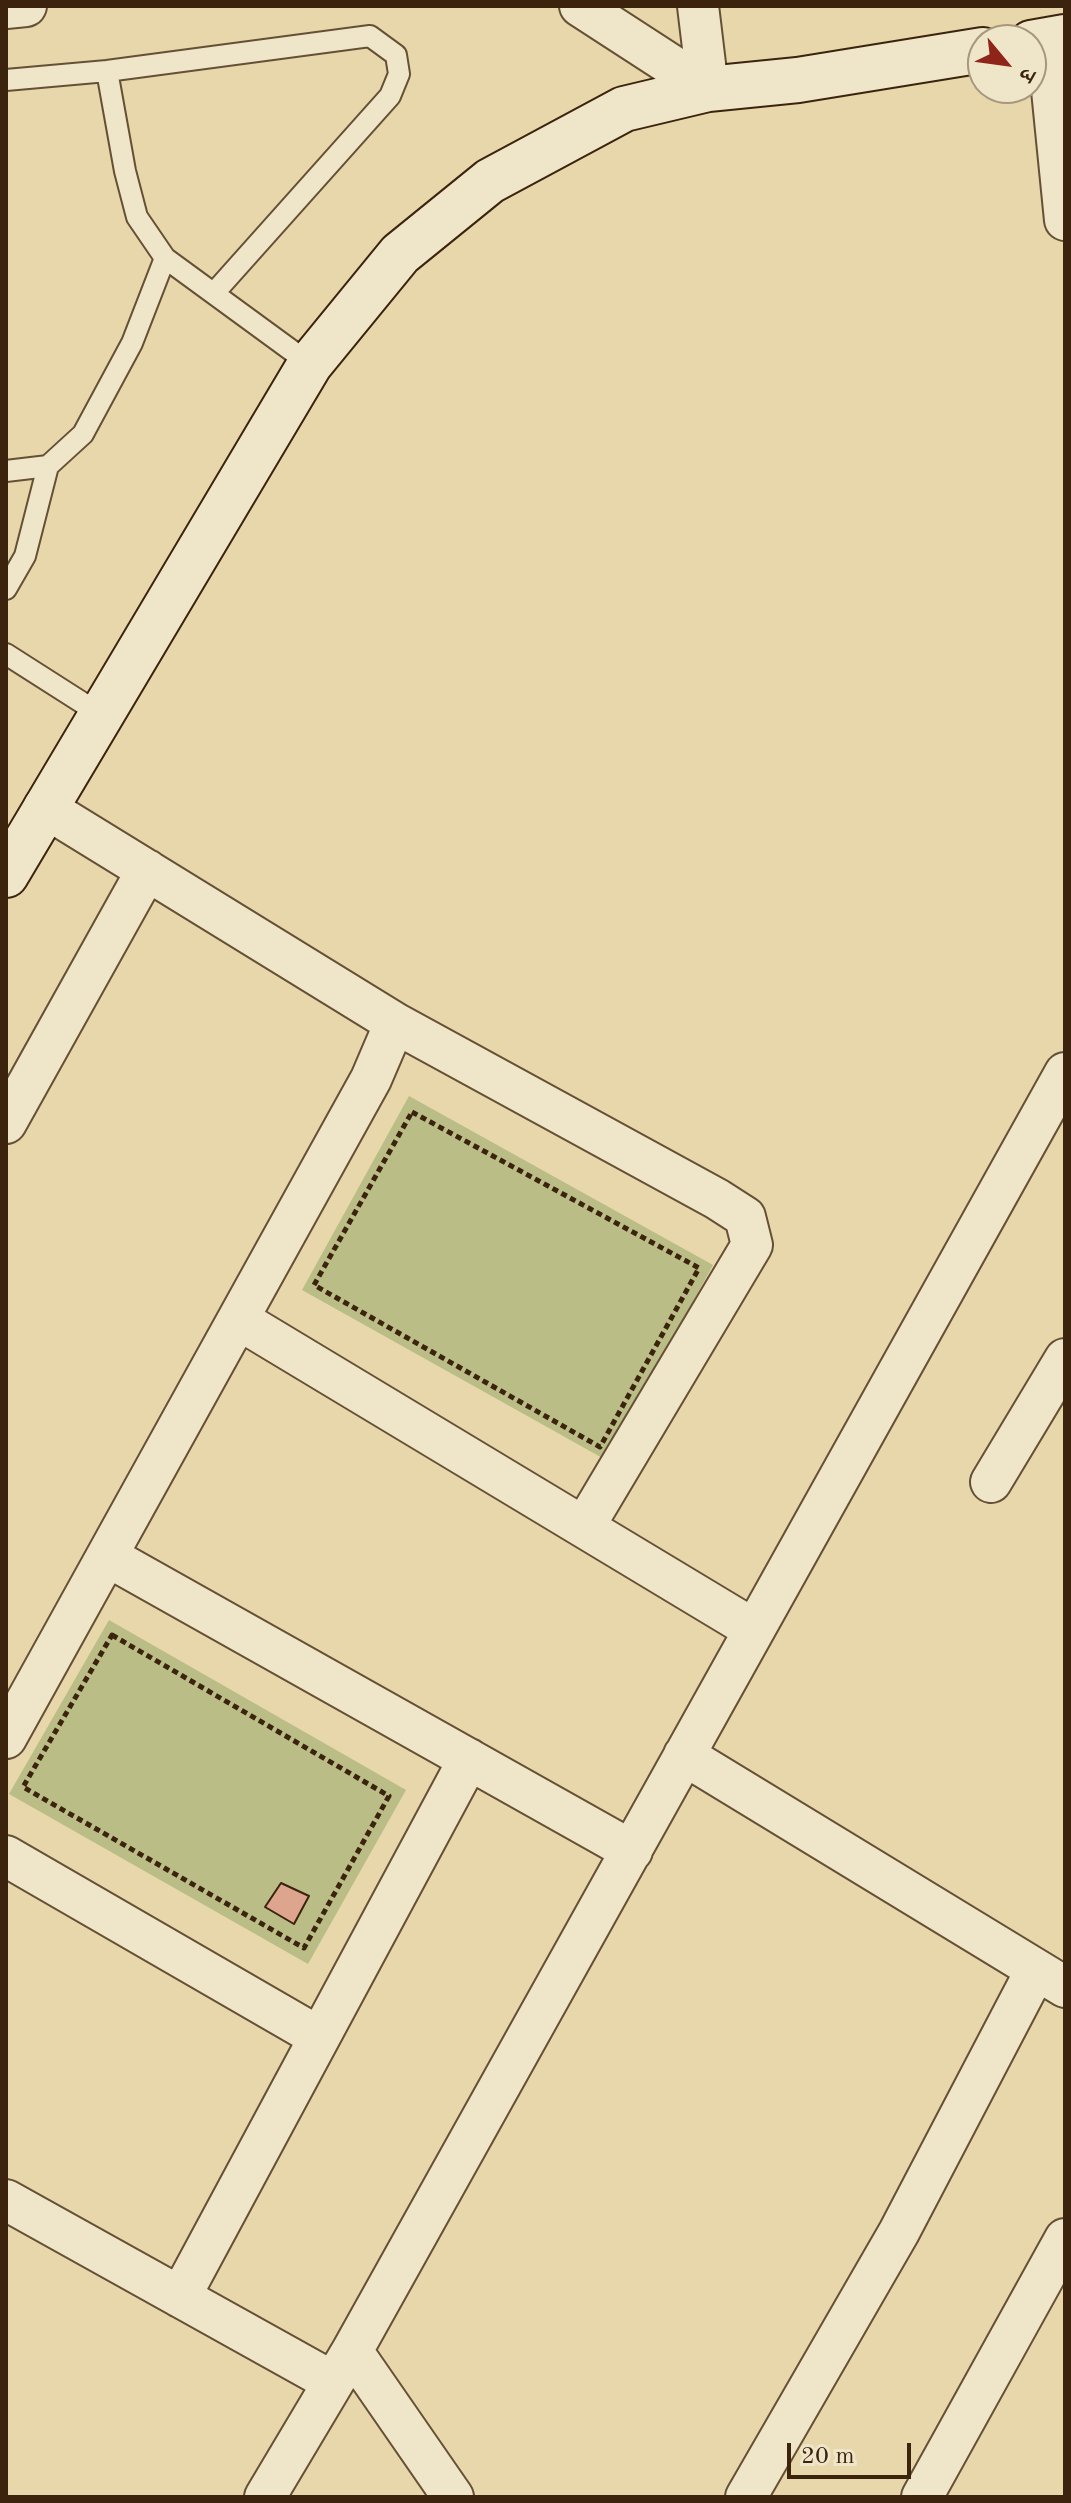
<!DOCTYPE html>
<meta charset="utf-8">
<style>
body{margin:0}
#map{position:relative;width:1071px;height:2503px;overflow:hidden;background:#e7d7aa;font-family:"Old Standard TT","Noto Serif Devanagari",serif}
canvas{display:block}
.frame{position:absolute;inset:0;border:8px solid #3b230e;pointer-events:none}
.north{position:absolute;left:967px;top:24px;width:80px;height:80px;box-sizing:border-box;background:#efe5c8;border:2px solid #a7977e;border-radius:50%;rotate:119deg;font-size:22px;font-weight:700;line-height:32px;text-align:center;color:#3b230e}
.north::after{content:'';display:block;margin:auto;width:28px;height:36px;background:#8f2418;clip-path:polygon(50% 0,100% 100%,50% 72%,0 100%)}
.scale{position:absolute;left:787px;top:2443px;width:124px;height:36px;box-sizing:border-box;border:4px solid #3b230e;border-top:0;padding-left:10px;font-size:24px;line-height:28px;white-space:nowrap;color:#3b230e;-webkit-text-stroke:6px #efe5c8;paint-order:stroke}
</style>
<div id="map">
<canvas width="1071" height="2503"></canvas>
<div class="frame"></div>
<div class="north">उ</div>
<div class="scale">20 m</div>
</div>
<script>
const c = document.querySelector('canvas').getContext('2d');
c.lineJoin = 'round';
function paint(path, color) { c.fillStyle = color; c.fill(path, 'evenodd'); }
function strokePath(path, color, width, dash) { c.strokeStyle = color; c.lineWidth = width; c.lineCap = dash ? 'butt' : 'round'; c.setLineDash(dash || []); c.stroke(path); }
paint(new Path2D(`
 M409,1096l304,169 -107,195 -304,-170z
 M109,1620l297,170 -98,174 -299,-170z`), '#babd85');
const building = new Path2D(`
 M281,1883l28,13 -15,28 -29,-17z`);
paint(building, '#dda58d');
strokePath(building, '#3b230e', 2);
const lane = new Path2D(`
 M107,71l18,100 12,46 28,41 145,106
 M6,80l101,-9 263,-35 26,19 3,19 -9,22 -176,197
 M6,471l42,-5 35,-32 49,-91 33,-85
 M6,589l19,-33 23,-90
 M6,654l94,60`);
const street = new Path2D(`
 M580,6l128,83
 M698,6l10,83
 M6,8l20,-2
 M1047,40l18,180
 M395,1023l322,176 28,18 7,28 -168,282
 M6,1123l141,-253
 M238,1319l515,310
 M991,1482l74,-123
 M107,1556l525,295
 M6,1738l365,-659 24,-56 -351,-216
 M684,1755l381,232
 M6,1856l313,181
 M6,2200l327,182
 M180,2297l289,-538
 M352,2351l101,146
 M265,2497l87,-146 713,-1278
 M746,2497l153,-265 137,-262
 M922,2497l143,-258`);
const secondary = new Path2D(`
 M1031,43l34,-6
 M6,875l304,-511 90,-110 90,-73 134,-72 84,-20 90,-9 185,-30`);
strokePath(lane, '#665035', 24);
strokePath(street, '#665035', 44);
strokePath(secondary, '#3b230e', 48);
strokePath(new Path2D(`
 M412,1112l287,156 -99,179 -286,-162z
 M112,1635l277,161 -85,152 -281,-161z`), '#3b230e', 5, [6, 4]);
strokePath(lane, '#efe5c8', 20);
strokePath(street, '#efe5c8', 40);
strokePath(secondary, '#efe5c8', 44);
</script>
